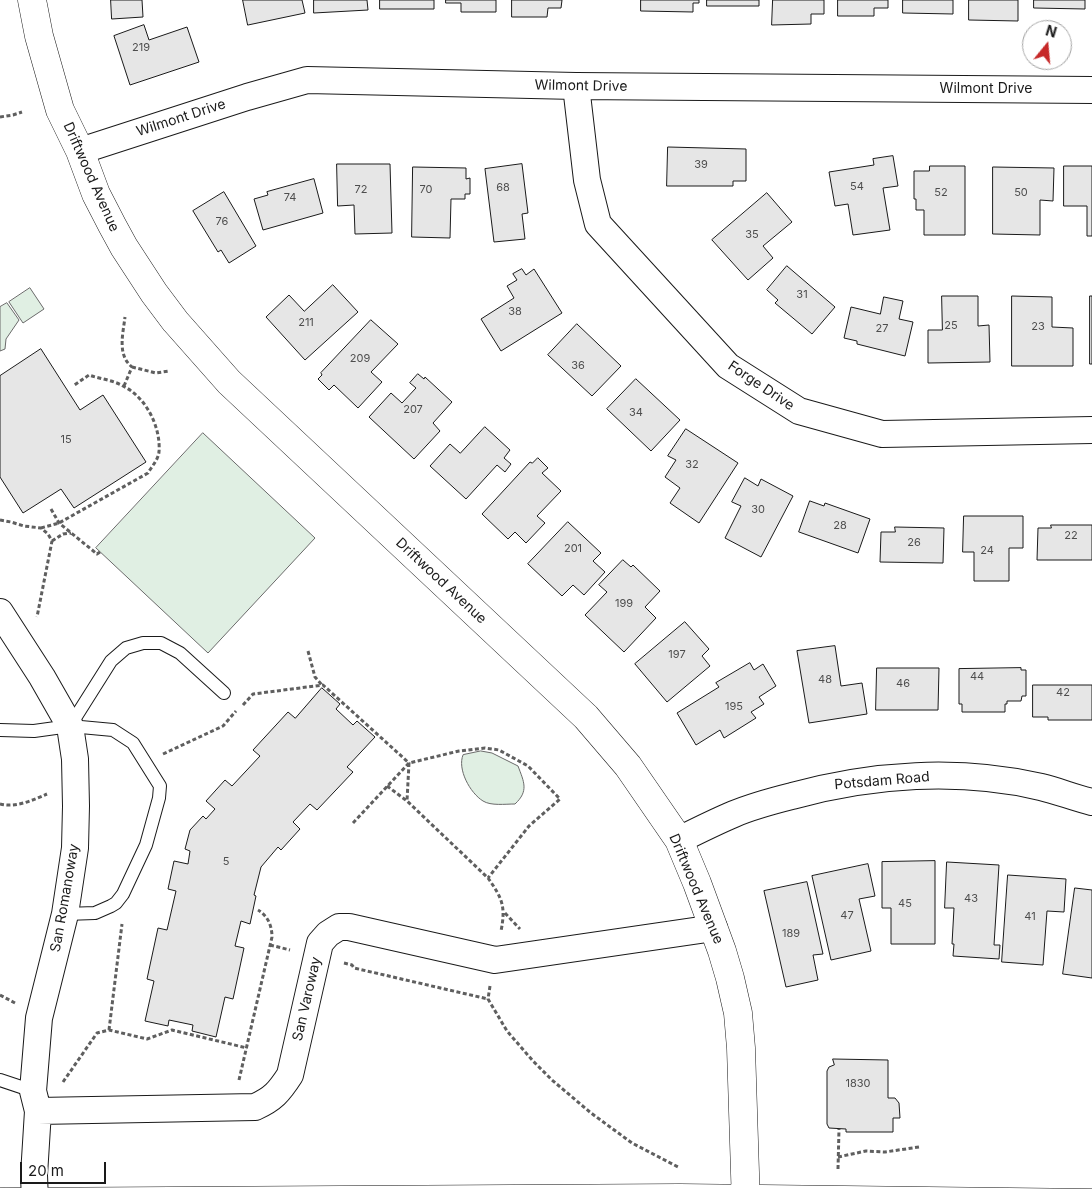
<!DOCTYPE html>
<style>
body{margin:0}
#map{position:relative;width:1092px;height:1204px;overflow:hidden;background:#fff;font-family:Inter,sans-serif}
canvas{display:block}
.north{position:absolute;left:1022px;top:20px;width:50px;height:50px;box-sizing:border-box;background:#fff;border:1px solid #a3a3a3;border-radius:50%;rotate:17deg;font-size:14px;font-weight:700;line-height:20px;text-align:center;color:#1a1a1a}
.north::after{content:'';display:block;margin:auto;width:18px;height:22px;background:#c62828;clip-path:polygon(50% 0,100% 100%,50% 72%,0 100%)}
.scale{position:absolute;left:20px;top:1162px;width:86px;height:22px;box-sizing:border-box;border:2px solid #1a1a1a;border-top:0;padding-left:6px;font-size:15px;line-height:18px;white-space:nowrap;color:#1a1a1a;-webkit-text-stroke:4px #fff;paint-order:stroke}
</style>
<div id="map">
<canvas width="1092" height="1204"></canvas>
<div class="north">N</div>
<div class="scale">20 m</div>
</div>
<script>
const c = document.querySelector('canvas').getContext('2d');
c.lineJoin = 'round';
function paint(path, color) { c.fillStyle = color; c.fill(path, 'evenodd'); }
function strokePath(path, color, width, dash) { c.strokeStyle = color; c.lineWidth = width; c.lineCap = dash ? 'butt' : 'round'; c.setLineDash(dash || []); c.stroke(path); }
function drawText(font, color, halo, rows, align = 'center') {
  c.font = font + ' Inter,sans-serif'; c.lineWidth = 4; c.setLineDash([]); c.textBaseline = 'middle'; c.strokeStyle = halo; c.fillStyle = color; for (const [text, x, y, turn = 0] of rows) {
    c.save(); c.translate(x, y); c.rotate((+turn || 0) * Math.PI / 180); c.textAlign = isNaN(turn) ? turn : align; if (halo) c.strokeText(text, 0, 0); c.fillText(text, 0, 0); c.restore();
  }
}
const green = new Path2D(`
 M30,288l14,21 -21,14 -14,-21z
 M7,303l12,17 -13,19 -1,10 -5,2v-44z
 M203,433l112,105 -107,115 -112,-105z
 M481,751l11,2 26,13c6,16 11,25 -3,38 -10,0 -24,2 -32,-3 -13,-8 -26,-32 -20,-46z`);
paint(green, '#e0efe3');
strokePath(green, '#6a6a6a', 1);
const building = new Path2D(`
 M111,0h31l1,17 -31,2z
 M243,0h59l3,13 -57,12z
 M314,0h53l1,10 -54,3z
 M380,0h54v9h-54z
 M446,0h50v12h-35v-9h-15z
 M512,0h50l-1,8h-13l-1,9h-35z
 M641,0h58v3h-6v9l-52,-1z
 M707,0h52v6h-52z
 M773,0h51v14h-13v10l-39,1z
 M838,0h50v8h-14v8h-36z
 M903,0h50v14l-50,-1z
 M969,0h49v21l-49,-1z
 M1034,0h51v9l-51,-1z
 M144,25l5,15 38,-13 12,35 -69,23 -16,-49z
 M668,147l78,2v32h-13v5h-66z
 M893,156l5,30 -15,2 7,42 -37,5 -5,-31 -13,2 -6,-34 45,-7 -1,-6z
 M337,164h53l2,69 -37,1 -1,-29 -16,1z
 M522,164l6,49 -6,1 3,25 -31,3 -9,-73z
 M930,166h35v69h-41v-25h-8v-11h-2v-28h15z
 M1064,166h28v70h-5v-30h-23z
 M413,167l53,1v11l4,-1v16h-5v5h-14l-1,39 -38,-1z
 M993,167l61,1 -1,33 -13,-1v35l-47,-1z
 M314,179l9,34 -60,17 -9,-31 14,-4 -1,-3z
 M224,192l32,54 -27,17 -8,-13 -3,2 -25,-41z
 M767,193l25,29 -29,24 10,12 -25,22 -36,-40z
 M787,266l48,41 -23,27 -37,-31 3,-3 -11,-10z
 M522,269l4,6 8,-6 28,44 -61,38 -20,-32 33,-21 -7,-12 10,-6 -4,-6z
 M333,285l25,27 -53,48 -39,-43 23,-22 15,16z
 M942,296h36v30l11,-1 1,37 -62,1v-33h14z
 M1012,296l40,1v30l21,1v38h-61z
 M1090,296h2v68h-2z
 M884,297l19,4 -4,18 14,3 -8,34 -48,-12v-3l-13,-3 7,-31 29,7z
 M371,320l27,24 -27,28 11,10 -24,26 -24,-23 -5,5 -11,-11 4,-4 -1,-2z
 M577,324l44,42 -29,30 -44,-41z
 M41,349l39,61 23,-15 43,67 -72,46 -13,-19 -38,24 -23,-36v-101z
 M418,374l6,5 1,-2 27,25 -19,21 7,8 -26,28 -45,-42 22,-24 11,10 14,-15 -6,-5z
 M636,379l44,41 -29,31 -44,-42z
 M485,427l25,23 -6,8 7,6 -6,8 -8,-7 -31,34 -36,-33 20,-22 10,9z
 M686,429l52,34 -39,60 -29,-20 10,-15 -15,-11 11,-17 -8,-4z
 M538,458l10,10 -6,5 19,18 -24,25 8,7 -19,20 -11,-11 -7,7 -26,-25 48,-52 2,1z
 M745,478l13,8 3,-7 32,17 -32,61 -36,-19 16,-32 -9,-4z
 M810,501l14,5 1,-3 45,16 -12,34 -59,-21z
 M964,516h59v32h-14v33h-35v-29h-11z
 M568,522l33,31 -8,8 12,11 -21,23 -11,-10 -11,11 -34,-32z
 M1051,525h41v35h-55l1,-32h13z
 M895,527l49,1 -1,35 -63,-1 1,-30h14z
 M623,560l8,7 2,-2 27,26 -15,16 11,11 -32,34 -39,-37 22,-23 -8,-7z
 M685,622l24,27 -7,7 8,10 -43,36 -32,-38z
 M835,646l6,40 21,-3 5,31 -58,9 -12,-72z
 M750,663l4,7 9,-6 13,22 -17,11 5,7 -13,8 5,6 -32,20 -4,-8 -24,15 -19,-32 42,-26 -3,-4z
 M877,668h62l-1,42h-62z
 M1021,668v2h5v26h-4l-1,5h-14v3h-2v8h-43v-8h-3v-35z
 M1033,685h59v35h-44v-3h-15z
 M322,688l18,16 -4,5 17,16 4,-4 18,16 -28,30 6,5 -36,38 -7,-6 -17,18 7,7 -19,21 -3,-3 -17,20 -7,28 2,1 -6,28 -9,-3 -6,25 9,2 -11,51 -8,-2 -9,40 -24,-6 1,-6 -24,-5 -1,6 -23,-5 9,-40 -7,-2 11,-51 9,2 9,-39 -8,-2 6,-28 14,3 2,-13 -5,-2 5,-19 13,-14 3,3 9,-10 -9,-8 19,-21 7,6 28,-30 -7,-6 35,-38 7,6z
 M935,861v83h-44v-36h-9v-46z
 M947,862l52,3 -5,80h6l-1,14 -46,-3 1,-12h-2l2,-36h-9z
 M868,864l7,32 -16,3 12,52 -40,9 -19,-84z
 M1008,875l58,4 -2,33 -17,-1 -4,54 -41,-3z
 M807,882l16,72 -10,1 5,25 -32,7 -22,-96z
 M1075,888l17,2v88l-29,-4z
 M833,1059l55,1v38h7l4,5 1,15h-7v14h-47v-3l-17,-1 -2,-4v-53l2,-4 5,-2z`);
paint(building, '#e6e6e6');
strokePath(building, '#1a1a1a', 1);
const lane = new Path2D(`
 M70,726l41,-65 15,-13 17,-5h18l19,10 44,40
 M0,730l34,1 36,-5 43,4 20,13 27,43 -1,12 -13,47 -23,49 -7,9 -5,3 -16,7 -30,1
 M0,1080l33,11`);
const street = new Path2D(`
 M576,86l11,94 11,44 130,142 71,45 83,23 210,-4
 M80,151l167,-54 60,-17 269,6 516,4
 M0,612l42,65 28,49 5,33 1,47 -1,42 -10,66 -26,104 -6,73 5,20 -4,64 1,27
 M679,840c18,-9 36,-18 55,-26 19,-8 38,-13 58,-18 80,-22 167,-28 249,-9 17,4 34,11 51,15
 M38,1111l217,-4c18,-8 24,-15 35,-32l30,-132 8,-9 11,-7h10l146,33 219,-32`);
const secondary = new Path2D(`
 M32,0l7,36 21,74 20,41 16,43 16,31 12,22 30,46 21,28 54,61 357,335 42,49 51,74 18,43 25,68 8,27 8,35 3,35 5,156
 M0,1202l680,-4 412,5`);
strokePath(lane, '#1a1a1a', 14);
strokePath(street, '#1a1a1a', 28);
strokePath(secondary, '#1a1a1a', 29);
strokePath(new Path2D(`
 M0,117l13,-2 9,-3
 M132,367l24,6 13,-2
 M124,386l8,-19c-15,-12 -9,-33 -7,-50
 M51,509l8,14 38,31 3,-2
 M0,520l11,2 13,4 17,2 7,6 4,7 -15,76
 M41,528l18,-5 89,-50c4,-7 10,-13 11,-21 2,-25 -13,-55 -36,-66 -10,-6 -23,-7 -34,-11l-16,11
 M52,541l11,-7 8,-1
 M308,651l7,26 7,8
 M243,705l10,-11 70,-9 86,78 -2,38
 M163,754l60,-28 13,-15
 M387,786l20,15 81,77c14,20 18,28 13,53
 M0,804c16,4 33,-4 47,-10
 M353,823l56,-60 50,-12 26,-3 14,2 29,16 32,33 -31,27 -41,52
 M505,913l15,16
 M270,945l20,5
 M344,963l8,2 2,3 134,31
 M490,986l-2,13 19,32 26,30 19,19 39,33 41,30 48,25
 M0,995l15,8
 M109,1030l13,-106
 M239,1080l33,-143c0,-11 -4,-21 -14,-27
 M63,1082l34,-49 12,-3 38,9 25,-9 75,18
 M838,1157l28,-6 19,1 34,-5
 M838,1169l1,-40`), '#5f5f5f', 3, [4, 2.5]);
strokePath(lane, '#fff', 12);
strokePath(street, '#fff', 26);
strokePath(secondary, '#fff', 28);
drawText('11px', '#4d4d4d', null, [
 ["219",141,48],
 ["39",701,165],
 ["54",857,187],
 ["68",503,188],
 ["72",361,190],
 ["70",426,190],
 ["52",941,193],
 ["50",1021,193],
 ["74",290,198],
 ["76",222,222],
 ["35",752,235],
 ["31",802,295],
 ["38",515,312],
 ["211",306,323],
 ["25",951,326],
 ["23",1038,327],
 ["27",882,329],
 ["209",360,359],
 ["36",578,366],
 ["207",413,410],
 ["34",636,413],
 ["15",66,440],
 ["32",692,465],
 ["30",758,510],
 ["28",840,526],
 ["22",1071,536],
 ["26",914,543],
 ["201",573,549],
 ["24",987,551],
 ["199",624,604],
 ["197",677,655],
 ["44",977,677],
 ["48",825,680],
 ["46",903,684],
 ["42",1063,693],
 ["195",734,707],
 ["5",226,862],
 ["43",971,899],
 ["45",905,904],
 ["47",847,916],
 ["41",1030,917],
 ["189",791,934],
 ["1830",858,1084]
]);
drawText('14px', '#1a1a1a', '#fff', [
 ["Wilmont Drive",581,86,1],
 ["Wilmont Drive",986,89],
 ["Wilmont Drive",181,118,-18],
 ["Driftwood Avenue",91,177,66],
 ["Forge Drive",761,386,34],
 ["Driftwood Avenue",441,581,43],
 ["Potsdam Road",882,781,-5],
 ["Driftwood Avenue",696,889,67],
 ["San Romanoway",65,898,-80],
 ["San Varoway",307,999,-77]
]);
</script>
